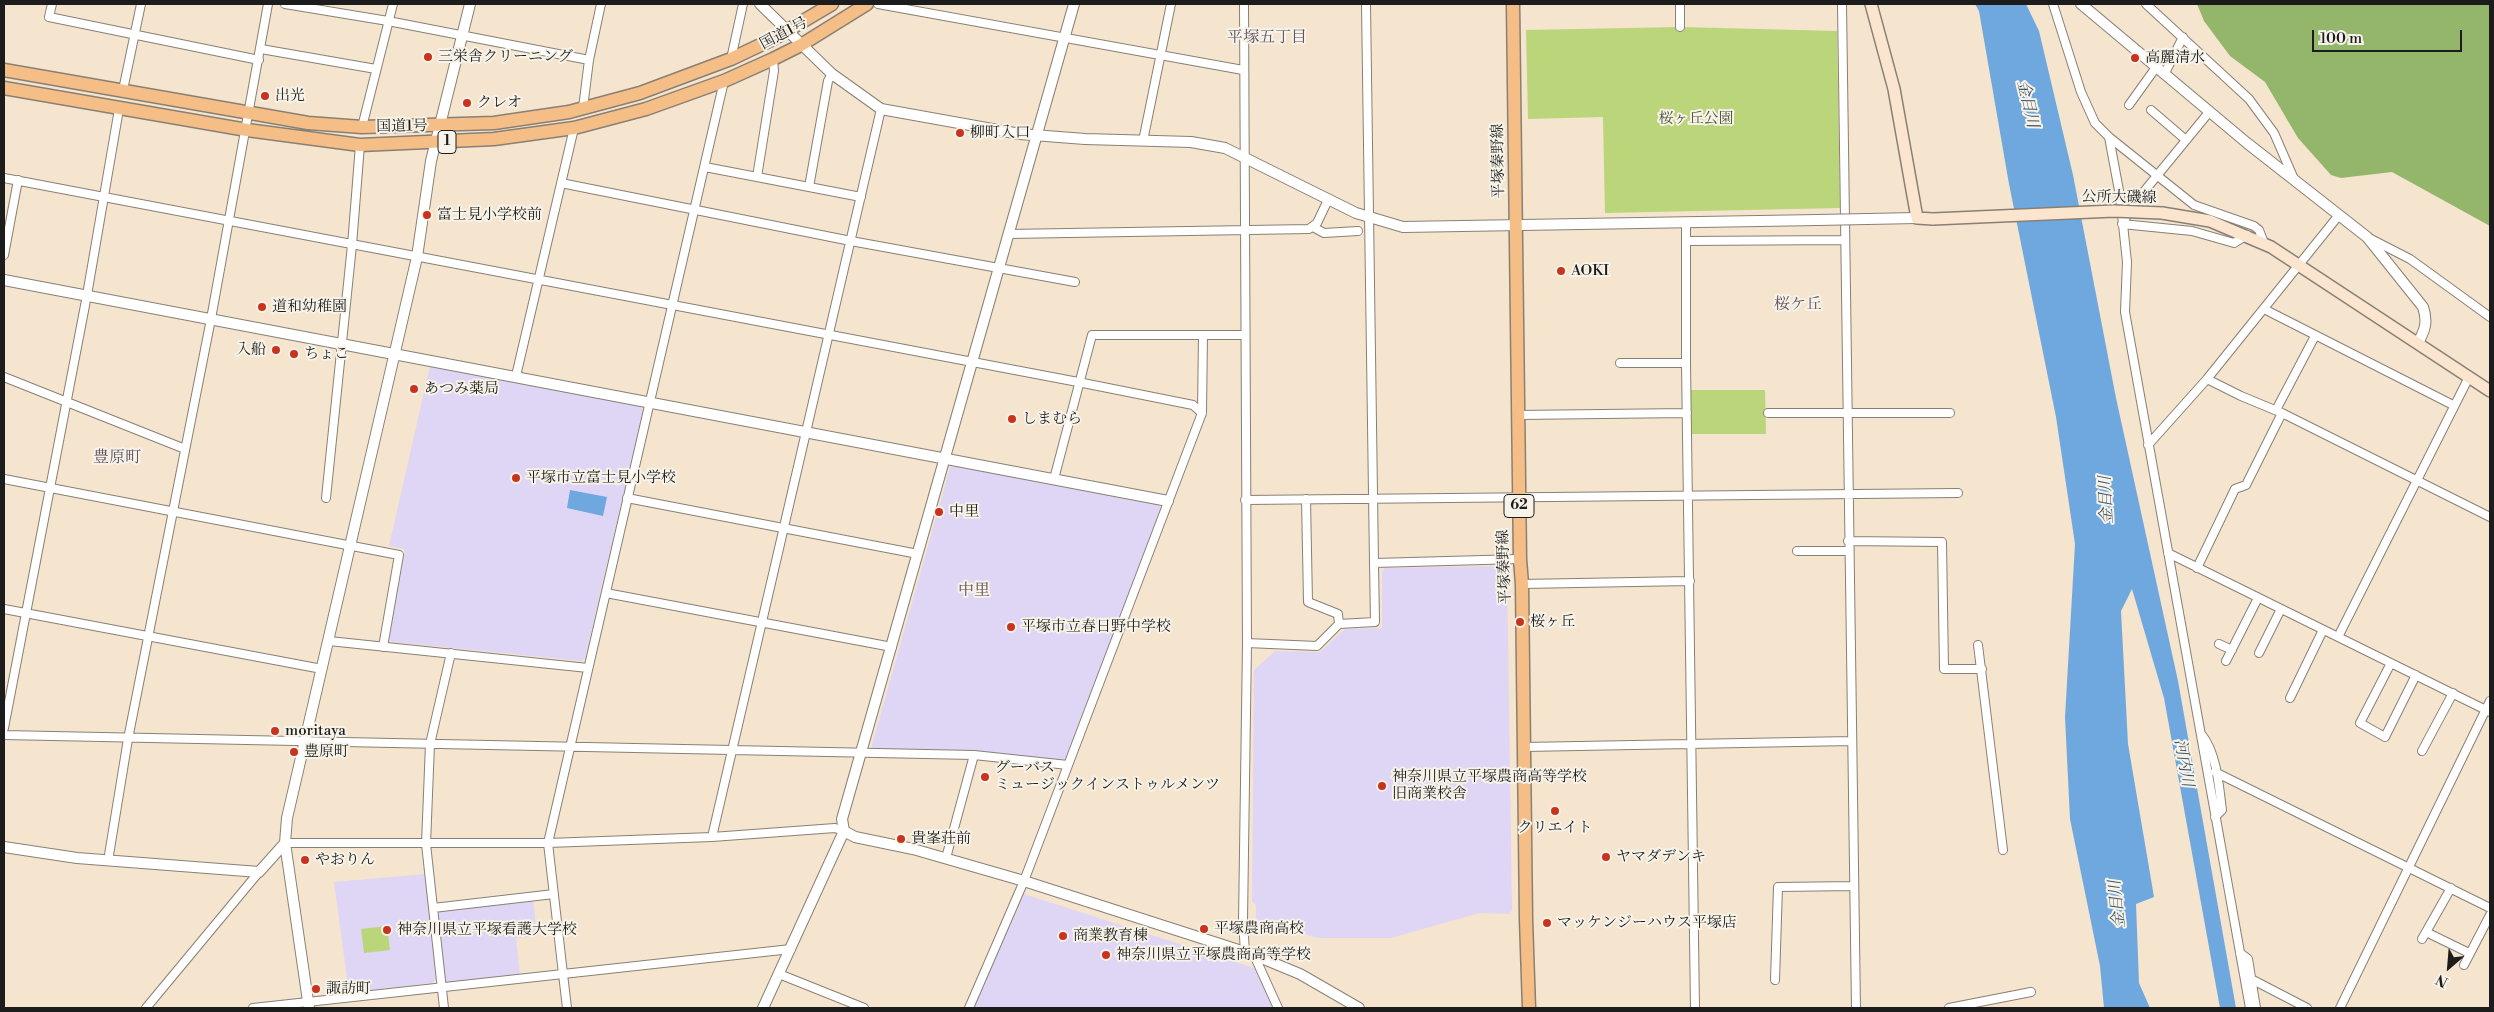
<!DOCTYPE html>
<meta charset="utf-8">
<style>
body{margin:0}
#map{position:relative;width:2494px;height:1012px;overflow:hidden;background:#f5e4ce;font-family:"Libre Bodoni",serif}
canvas{display:block}
.frame{position:absolute;inset:0;border:5px solid #1c1c1c;pointer-events:none}
.north{position:absolute;left:2424px;top:942px;width:50px;height:50px;-webkit-text-stroke:4px #f7f3e8;paint-order:stroke;rotate:207deg;font-size:14px;font-weight:700;line-height:20px;text-align:center;color:#1c1c1c}
.north::after{content:'';display:block;margin:auto;width:18px;height:22px;background:#1c1c1c;clip-path:polygon(50% 0,100% 100%,50% 72%,0 100%)}
.scale{position:absolute;left:2312px;top:30px;width:150px;height:22px;box-sizing:border-box;border:2px solid #1c1c1c;border-top:0;padding-left:6px;font-size:15px;line-height:18px;white-space:nowrap;color:#1c1c1c;-webkit-text-stroke:4px #f7f3e8;paint-order:stroke}
</style>
<div id="map">
<canvas width="2494" height="1012"></canvas>
<div class="frame"></div>
<div class="north">N</div>
<div class="scale">100 m</div>
</div>
<script>
const c = document.querySelector('canvas').getContext('2d');
c.lineJoin = 'round';
function paint(path, color) { c.fillStyle = color; c.fill(path, 'evenodd'); }
function strokePath(path, color, width, dash) { c.strokeStyle = color; c.lineWidth = width; c.lineCap = dash ? 'butt' : 'round'; c.setLineDash(dash || []); c.stroke(path); }
function drawText(font, color, halo, rows, align = 'center') {
  c.font = font + ' "Libre Bodoni","Noto Serif JP",serif'; c.lineWidth = 4; c.setLineDash([]); c.textBaseline = 'middle'; c.strokeStyle = halo; c.fillStyle = color; for (const [text, x, y, turn = 0] of rows) {
    c.save(); c.translate(x, y); c.rotate((+turn || 0) * Math.PI / 180); c.textAlign = isNaN(turn) ? turn : align; if (halo) c.strokeText(text, 0, 0); c.fillText(text, 0, 0); c.restore();
  }
}
paint(new Path2D(`
 M430,366l209,40 4,4 -58,248 -3,3 -190,-19 -4,-3 17,-90 -16,-3z
 M951,464l207,40 3,4 -95,253 -95,-10 -98,-1 -1,-5z
 M1504,566l3,1 5,343 -3,4 -30,-1 -88,25h-73l-62,-18v-15l-4,-4 2,-231 21,-19 45,1 25,-23 37,-1v-57l3,-3z
 M426,874l11,104 -5,5 -83,10 -15,-111z
 M1024,894l230,74 20,40h-301z
 M533,899l4,37 -21,2 4,37 -73,7 -4,-2 -5,-66 2,-4z`), '#dfd5f5');
paint(new Path2D(`
 M1680,27l157,4 3,177 -235,5 -2,-96 -75,2 -2,-89z
 M1691,390h74l1,44h-75z
 M387,926l3,24 -26,3 -3,-24z`), '#bad57a');
paint(new Path2D(`
 M2197,4h293v222l-98,-54 -51,6 -10,-3 -33,-37 -33,-56 -35,-26 -26,-35z`), '#93b66a');
paint(new Path2D(`
 M1975,4h51l13,27 34,144 43,223 62,283 58,327h-16l-56,-310 -32,-109 -11,22 7,133 26,153 -18,7 3,79 11,25h-46l-4,-42 -30,-147 -5,-102 10,-173 -19,-127 -47,-233 -30,-173z
 M570,490l37,7 -4,19 -36,-8z`), '#6fa8de');
const minor = new Path2D(`
 M52,4l-3,13 210,43
 M285,4l103,17 201,39
 M878,4l365,66
 M1244,4l3,639 -4,278 2,31
 M1366,4l8,559
 M1842,4l14,1004
 M2053,4l28,88 14,31 14,14 11,59 7,66 -2,50 125,696
 M2146,4l103,95 25,34 20,46
 M1680,27v-23
 M261,49l115,20
 M731,59l12,-55
 M2165,73l18,-36
 M123,90l18,-86
 M2129,105l28,-39
 M583,108l6,-48 12,-56
 M2151,110l35,30
 M2210,111l-73,89 -15,24 70,7 42,12 13,-8
 M362,127l31,-123
 M2109,137l85,68 60,21 5,4 5,13
 M1143,141l28,-137
 M705,167l156,30
 M757,177l17,-106 -1,-12
 M4,178l1074,204 115,23 9,8
 M561,183l290,58 224,41
 M809,187l19,-106 4,-7
 M2339,215l-132,164 34,17 41,17 208,104
 M1686,223v140l9,645
 M1313,227l11,6 34,-2
 M1008,234l301,-5 8,-6 11,-23
 M2369,238l41,21 80,58
 M1686,241l158,-1
 M4,255l14,-75
 M2264,309l189,96
 M1620,363h66
 M516,376l58,-248
 M4,377l181,72
 M2276,410l39,-74
 M1768,413h182
 M1518,415l169,-2
 M2148,445l59,-66
 M4,479l395,76 -16,92
 M1054,479l38,-144h152
 M326,498l26,-253 8,-100
 M627,498l291,56
 M1306,499l2,103 30,12 1,10
 M1245,500l713,-7
 M1848,541l94,1 2,127h38
 M1797,551h52
 M2168,553l322,159
 M2197,568l38,-79 11,-4 36,-72
 M1522,584l168,-3
 M606,593l286,54
 M4,609l318,60
 M2338,637l131,-260
 M329,641l259,27
 M1247,643l70,3 22,-22 36,-2 -1,-59 146,-4
 M2219,644l13,6
 M1978,645l25,205
 M2259,653l22,-44
 M2226,661l32,-63
 M2391,663l-31,60 25,14 31,-62
 M2290,698l33,-68
 M4,728l83,-433 32,-186
 M4,735l970,20 94,10
 M2202,735c15,19 17,52 20,75l-7,7
 M1524,747l328,-6
 M2422,751l31,-58
 M2215,772l275,136
 M712,837l169,-728
 M285,843h263l164,-6 123,-9 9,3
 M946,858l28,-103
 M108,861l20,-122 83,-420 57,-315
 M433,908l121,-14
 M2426,932l43,21
 M2422,939l29,-51
 M2240,953l8,6 8,49
 M1254,955l24,53
 M2464,965l26,-50
 M779,974l85,34
 M1775,980l3,-93 76,-1
 M2253,980l54,28
 M146,1008l113,-136
 M253,1008l310,-34 -15,-131 176,-762
 M444,1008l-18,-164 4,-100 21,-91
 M567,1008l-4,-34 228,-25
 M969,1008l55,-127 178,-468 1,-78
 M1949,1008l82,-16
 M2340,1008l150,-307`);
const tertiary = new Path2D(`
 M760,4l72,70 49,35 139,25 65,5 106,3 34,6 131,65 47,14 415,-7
 M2081,4l166,139 120,94 56,70c5,15 2,23 -5,36
 M1867,219l50,-1
 M4,280l1164,221
 M844,831l11,6 58,12 111,32 230,74 46,19 59,34
 M4,847l73,11 182,14 26,-29
 M309,1008l-24,-165 2,-25 130,-561 14,-96 39,-157
 M763,1008l81,-177 -2,-12 232,-815`);
const secondary = new Path2D(`
 M1871,4l23,85 23,129 16,1
 M2162,213l48,8 61,26 219,144`);
const primary = new Path2D(`
 M1513,4l7,555 2,25 4,335 3,89`);
const trunk = new Path2D(`
 M4,70l304,53 54,4 132,-4 75,-11 71,-19 91,-34 42,-20 59,-35
 M4,88l243,42 113,15 134,-6 80,-11 72,-19 78,-28 49,-22 28,-14 66,-41`);
strokePath(minor, '#888075', 10);
strokePath(tertiary, '#888075', 12);
strokePath(secondary, '#888075', 14);
strokePath(primary, '#888075', 15);
strokePath(trunk, '#888075', 15);
strokePath(minor, '#fff', 8);
strokePath(tertiary, '#fff', 10);
strokePath(secondary, '#fbe5cf', 11);
strokePath(primary, '#f6be87', 12);
strokePath(trunk, '#f6be87', 12);
const tertiaryBridge = new Path2D(`
 M1818,220l49,-1`);
const secondaryBridge = new Path2D(`
 M1933,219l181,-8 48,2`);
strokePath(tertiaryBridge, '#888075', 12, []);
strokePath(secondaryBridge, '#888075', 14, []);
strokePath(tertiaryBridge, '#fff', 10);
strokePath(secondaryBridge, '#fbe5cf', 11);
for (const [x, y, r, color] of [
 [428,57,5,"#c8321e"],
 [2135,58,5,"#c8321e"],
 [265,96,5,"#c8321e"],
 [467,103,5,"#c8321e"],
 [960,133,5,"#c8321e"],
 [427,215,5,"#c8321e"],
 [1561,271,5,"#c8321e"],
 [262,307,5,"#c8321e"],
 [276,350,5,"#c8321e"],
 [294,354,5,"#c8321e"],
 [414,389,5,"#c8321e"],
 [1012,419,5,"#c8321e"],
 [516,478,5,"#c8321e"],
 [939,512,5,"#c8321e"],
 [1520,622,5,"#c8321e"],
 [1011,627,5,"#c8321e"],
 [275,731,5,"#c8321e"],
 [294,752,5,"#c8321e"],
 [985,777,5,"#c8321e"],
 [1382,786,5,"#c8321e"],
 [1555,811,5,"#c8321e"],
 [901,839,5,"#c8321e"],
 [1606,857,5,"#c8321e"],
 [305,860,5,"#c8321e"],
 [1547,923,5,"#c8321e"],
 [1204,929,5,"#c8321e"],
 [387,930,5,"#c8321e"],
 [1063,936,5,"#c8321e"],
 [1106,955,5,"#c8321e"],
 [316,989,5,"#c8321e"]
]) { const dot = new Path2D(); dot.arc(x, y, r, 0, 2 * Math.PI); c.fillStyle = color; c.fill(dot); strokePath(dot, '#f7f3e8', 2); }
for (const [x, y, w] of [
 [447,142,18],
 [1519,506,30]
]) { const box = new Path2D(); box.roundRect(x - w / 2, y - 11.5, w, 23, 4); c.fillStyle = '#f7f3e8'; c.fill(box); strokePath(box, '#1c1c1c', 1); }
drawText('bold 14px', '#1c1c1c', null, [
 ["1",447,142],
 ["62",1519,506]
]);
drawText('15px', '#1c1c1c', '#f7f3e8', [
 ["国道1号",784,34,-28],
 ["国道1号",402,127,-1],
 ["平塚秦野線",1499,161,-91],
 ["公所大磯線",2119,198,1],
 ["平塚秦野線",1505,567,-92]
]);
drawText('15px', '#1c1c1c', '#f7f3e8', [
 ["三栄舎クリーニング",438,57],
 ["高麗清水",2145,58],
 ["出光",275,96],
 ["クレオ",477,103],
 ["柳町入口",970,133],
 ["富士見小学校前",437,215],
 ["AOKI",1571,271],
 ["道和幼稚園",272,307],
 ["入船",266,350,"right"],
 ["ちょこ",304,354],
 ["あつみ薬局",424,389],
 ["しまむら",1022,419],
 ["平塚市立富士見小学校",526,478],
 ["中里",949,512],
 ["桜ヶ丘",1530,622],
 ["平塚市立春日野中学校",1021,627],
 ["moritaya",285,731],
 ["豊原町",304,752],
 ["グーバス",995,768],
 ["ミュージックインストゥルメンツ",995,785],
 ["神奈川県立平塚農商高等学校",1392,777],
 ["旧商業校舎",1392,794],
 ["クリエイト",1555,828,"center"],
 ["貴峯荘前",911,839],
 ["ヤマダデンキ",1616,857],
 ["やおりん",315,860],
 ["マッケンジーハウス平塚店",1557,923],
 ["平塚農商高校",1214,929],
 ["神奈川県立平塚看護大学校",397,930],
 ["商業教育棟",1073,936],
 ["神奈川県立平塚農商高等学校",1116,955],
 ["諏訪町",326,989]
], 'left');
drawText('15px', '#4b5438', '#f7f3e8', [
 ["桜ヶ丘公園",1696,119]
]);
drawText('16px', '#605160', '#f7f3e8', [
 ["平塚五丁目",1267,38],
 ["桜ケ丘",1798,305],
 ["豊原町",117,458],
 ["中里",974,591]
]);
drawText('italic 16px', '#3d546a', '#f7f3e8', [
 ["金目川",2027,104,77],
 ["金目川",2107,500,-93],
 ["河内川",2183,763,80],
 ["金目川",2118,904,-96]
]);
</script>
